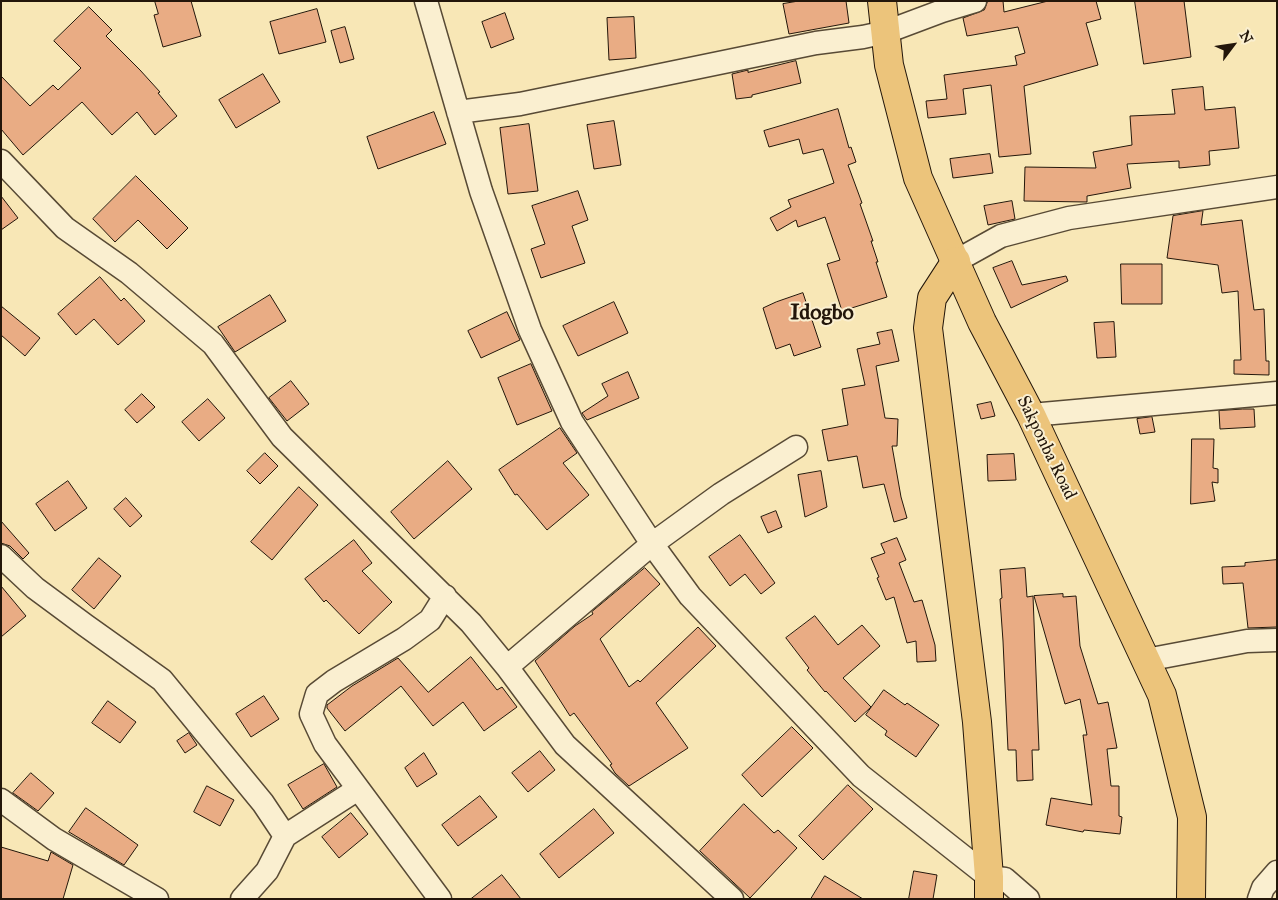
<!DOCTYPE html>
<style>
body{margin:0}
#map{position:relative;width:1278px;height:900px;overflow:hidden;background:#f8e7b6;font-family:"IM FELL Great Primer",serif}
canvas{display:block}
.frame{position:absolute;inset:0;border:2px solid #23160a;pointer-events:none}
.north{position:absolute;left:1208px;top:20px;width:50px;height:50px;-webkit-text-stroke:4px #faefd0;paint-order:stroke;rotate:59deg;font-size:14px;font-weight:700;line-height:20px;text-align:center;color:#23160a}
.north::after{content:'';display:block;margin:auto;width:18px;height:22px;background:#23160a;clip-path:polygon(50% 0,100% 100%,50% 72%,0 100%)}
</style>
<div id="map">
<canvas width="1278" height="900"></canvas>
<div class="frame"></div>
<div class="north">N</div>
</div>
<script>
const c = document.querySelector('canvas').getContext('2d');
c.lineJoin = 'round';
function paint(path, color) { c.fillStyle = color; c.fill(path, 'evenodd'); }
function strokePath(path, color, width, dash) { c.strokeStyle = color; c.lineWidth = width; c.lineCap = dash ? 'butt' : 'round'; c.setLineDash(dash || []); c.stroke(path); }
function drawText(font, color, halo, rows, align = 'center') {
  c.font = font + ' "IM FELL Great Primer",serif'; c.lineWidth = 4; c.setLineDash([]); c.textBaseline = 'middle'; c.strokeStyle = halo; c.fillStyle = color; for (const [text, x, y, turn = 0] of rows) {
    c.save(); c.translate(x, y); c.rotate((+turn || 0) * Math.PI / 180); c.textAlign = isNaN(turn) ? turn : align; if (halo) c.strokeText(text, 0, 0); c.fillText(text, 0, 0); c.restore();
  }
}
const building = new Path2D(`
 M155,1h36l10,35 -38,11 -9,-32 4,-1z
 M799,1h47l3,22 -60,11 -6,-30z
 M988,1h15l1,11 44,-11h48l5,18 -15,4 12,42 -74,21 7,68 -32,3 -8,-72 -28,4 3,25 -38,4 -2,-17 21,-2 -3,-24 73,-10 -2,-9 10,-3 -7,-26 -51,9 -4,-18 21,-8z
 M1135,1h49l7,56 -47,7z
 M89,7l23,23 -6,6 34,34 20,22 -2,1 19,23 -22,19 -18,-23 -25,23 -30,-33 -59,53 -22,-26v-53l29,30 23,-21 5,5 23,-22 -27,-27z
 M317,9l9,33 -47,12 -9,-32z
 M505,13l9,26 -23,9 -9,-26z
 M634,17l2,41 -27,2 -2,-42z
 M345,27l9,32 -14,4 -9,-32z
 M796,61l5,22 -49,12v2l-16,2 -4,-25 16,-4v2z
 M263,74l17,28 -44,26 -17,-28z
 M1203,87l2,23 30,-3 4,41 -30,3 1,14 -31,3v-7l-52,3 4,24 -44,8v6l-63,-1 1,-34 71,1 -3,-16 39,-7 -2,-29 45,-2 -3,-24z
 M838,109l11,39 2,-1 5,15 -8,3 14,38 -2,1 13,37h-2l7,21h-2l11,35 -45,14 -15,-47 13,-4 -15,-43 -27,10 -2,-7 -19,11 -7,-13 21,-11 -3,-7 46,-17 -11,-34 -20,5 -4,-15 -30,8 -5,-16z
 M434,112l12,32 -68,25 -11,-32z
 M614,121l7,44 -27,4 -7,-44z
 M529,124l9,67 -30,3 -8,-66z
 M990,154l3,19 -40,5 -3,-19z
 M136,176l52,52 -21,21 -29,-29 -23,22 -22,-23z
 M578,191l10,29 -16,6 13,37 -44,15 -10,-29 14,-5 -13,-38z
 M1,196l17,22 -17,12z
 M1012,201l3,18 -27,6 -4,-19z
 M1203,211l-2,14 41,-5 12,90 10,-1 2,52h3v14l-35,-1v-14h7l-3,-69 -16,2 -4,-28 -51,-7 6,-42z
 M1012,261l10,24 44,-9 2,5 -57,27 -18,-40z
 M1121,264h41v40h-40z
 M100,277l21,24 3,-3 21,23 -27,24 -24,-26 -18,16 -18,-21z
 M803,293l18,54 -27,9 -4,-12 -14,5 -13,-41 13,-6z
 M270,295l16,26 -51,31 -17,-25z
 M614,302l14,31 -50,23 -15,-30z
 M1,306l39,32 -15,18 -24,-21z
 M507,312l13,28 -39,18 -13,-27z
 M1114,322l2,35 -19,1 -3,-35z
 M892,330l7,31 -23,5 9,52 13,1 -1,27h-5l9,51 6,21 -13,4 -10,-38 -21,4 -6,-32 -29,5 -6,-31 26,-5 -6,-36 23,-4 -8,-36 23,-5 -3,-11z
 M531,364l21,47 -35,14 -19,-47z
 M628,372l11,26 -52,22 -5,-7 26,-17 -6,-12z
 M291,381l18,23 -22,17 -18,-23z
 M142,394l13,13 -18,16 -12,-13z
 M208,399l17,19 -26,23 -17,-19z
 M991,402l4,14 -14,3 -4,-14z
 M1243,409h11l1,18 -35,2 -1,-18z
 M1152,417l3,15 -15,2 -3,-15z
 M560,428l17,25 -14,10 26,32 -42,35 -30,-36 -2,1 -16,-25z
 M1192,439h22l-1,29 5,1v14l-6,-1 3,19 -24,3z
 M265,453l13,13 -18,18 -13,-13z
 M1014,454l2,26 -28,1 -1,-26z
 M448,461l24,28 -58,50 -23,-27z
 M821,471l6,36 -22,10 -7,-42z
 M68,481l19,27 -32,23 -19,-27z
 M299,487l19,18 -46,55 -21,-18z
 M126,498l16,18 -12,11 -16,-18z
 M776,511l6,16 -14,6 -7,-16z
 M1,521l28,32 -6,6 -13,-13 -9,-3z
 M740,535l35,48 -14,11 -16,-20 -15,12 -21,-29z
 M897,538l9,22 -7,3 15,39 8,-2 13,45 1,16 -19,1 -1,-21 -9,2 -13,-46 -8,3 -9,-22 2,-1 -8,-19 14,-5 -4,-9z
 M354,540l18,23 -10,8 30,31 -33,32 -33,-34 -2,2 -19,-23z
 M99,558l22,18 -27,33 -22,-19z
 M1277,560v67l-29,1 -5,-45 -20,1 -1,-17 23,-1v-3z
 M645,568l15,16 -60,55 29,48 9,-7 2,2 58,-55 18,19 -60,57 32,45 -59,38 -14,-13 -5,-8 2,-1 -38,-51 -4,3 -35,-55 40,-35 18,-12 -1,-2z
 M1025,568l2,29 6,-1 6,154h-7l1,30 -16,1 -1,-31h-8l-5,-109 -3,-42 2,-1 -2,-28z
 M1,586l25,30 -25,21z
 M1063,594v3l13,-1 4,50 18,58 10,-2 9,46 -10,1 4,37h8v30l3,1 -2,17 -36,-4 -1,2 -37,-7 5,-27 41,7 -9,-70h4l-7,-36 -15,5 -31,-108z
 M815,616l23,29 24,-20 18,21 -37,32 28,29 -16,15 -29,-31 -1,1 -18,-22 2,-2 -23,-30z
 M471,657l26,33 5,-3 15,20 -33,24 -21,-29 -30,24 -32,-40 -56,45 -18,-23v-3l25,-19 46,-28 30,34z
 M884,690l21,15 2,-2 32,22 -23,32 -31,-22 2,-4 -21,-16z
 M264,696l15,23 -28,18 -15,-23z
 M108,701l28,21 -16,21 -28,-20z
 M792,727l21,21 -51,49 -20,-22z
 M189,733l8,12 -12,8 -8,-12z
 M540,751l15,19 -27,22 -16,-19z
 M424,753l13,21 -20,13 -12,-19z
 M324,764l13,23 -34,22 -15,-24z
 M31,773l23,20 -16,18 -25,-18z
 M848,785l25,24 -50,51 -24,-24z
 M207,786l27,14 -14,26 -26,-14z
 M480,796l17,21 -39,29 -16,-21z
 M744,804l30,29 4,-3 19,18 -47,50 -50,-47z
 M86,808l52,37 -14,20 -55,-33z
 M594,809l20,24 -55,45 -19,-24z
 M351,813l17,21 -29,24 -17,-21z
 M1,847l47,14 3,-9 22,13 -10,34h-62z
 M914,871l23,4 -4,24h-24z
 M502,875l19,24h-50z
 M825,876l38,23h-52z`);
paint(building, '#e9ac84');
strokePath(building, '#23160a', 1);
const minor = new Path2D(`
 M426,1l55,190 49,139 42,92 80,122 38,52 171,180 128,101 16,2 23,20
 M458,112l62,-8 296,-61 47,-6 23,-5 56,-21 33,-10
 M1,161l64,67 64,45 84,71 69,93 189,186 36,44 58,78 167,154
 M956,261l45,-25 68,-18 208,-31
 M1031,415l246,-22
 M1,556l34,32 50,37 77,55 101,123 22,33 -18,35 -25,28
 M1146,660l101,-19 30,-1
 M507,667l145,-123 69,-50 75,-47
 M1,800l53,39 103,60
 M285,836l73,-47
 M440,899l-115,-155 -14,-30 6,-20 17,-13 70,-42 26,-19 15,-24
 M1259,899l4,-11 14,-16`);
const major = new Path2D(`
 M882,1l7,64 29,113 64,144 49,93 131,280 30,122 -1,82`);
const highway = new Path2D(`
 M956,261l-24,37 -4,30 49,394 12,155v22`);
strokePath(minor, '#584a35', 25);
strokePath(major, '#23160a', 30);
strokePath(highway, '#23160a', 30);
strokePath(minor, '#faefd0', 22);
strokePath(major, '#ecc47b', 28);
strokePath(highway, '#ecc47b', 28);
drawText('18px', '#23160a', '#faefd0', [
 ["Sakponba Road",1046,448,64]
]);
drawText('bold 22px', '#23160a', '#faefd0', [
 ["Idogbo",822,314]
]);
</script>
